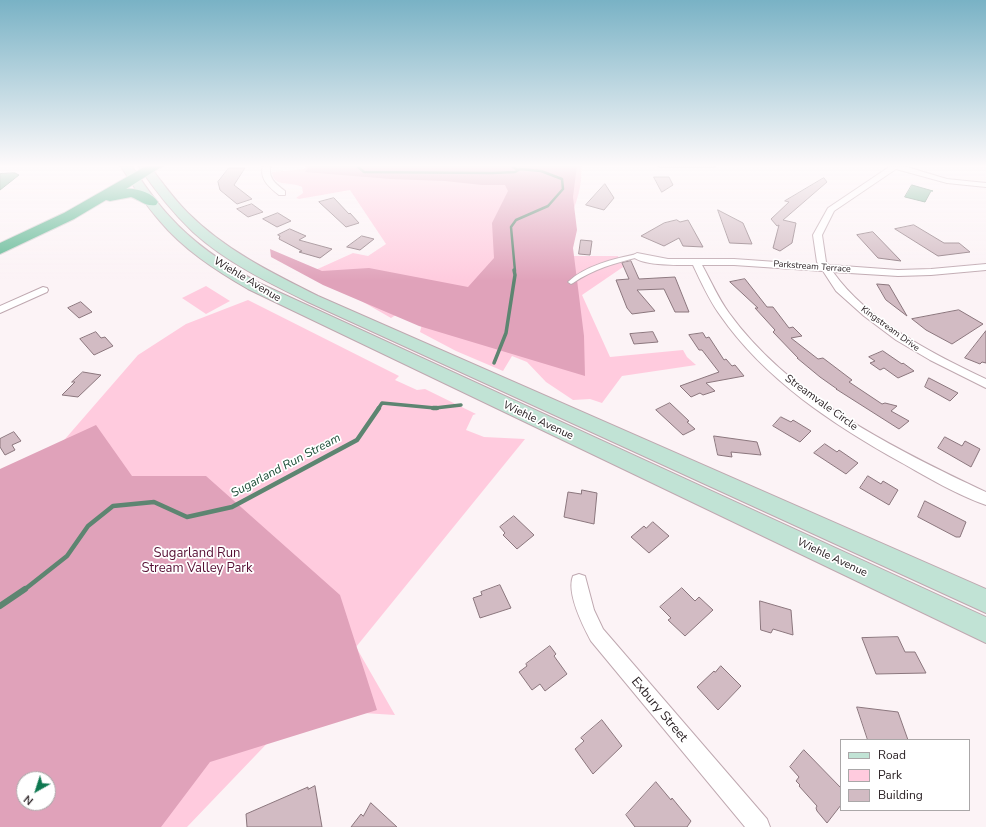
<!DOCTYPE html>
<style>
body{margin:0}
#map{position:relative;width:986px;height:827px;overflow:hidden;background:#fcf3f6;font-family:"Nunito Sans",sans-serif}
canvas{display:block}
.legend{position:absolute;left:840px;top:739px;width:130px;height:72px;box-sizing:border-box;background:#fff;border:1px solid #aaa7a8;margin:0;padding:5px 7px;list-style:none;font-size:12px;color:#2b2225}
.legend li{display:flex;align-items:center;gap:8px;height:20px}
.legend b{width:20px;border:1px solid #aaa7a8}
.north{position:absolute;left:16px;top:771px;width:40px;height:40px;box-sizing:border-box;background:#fff;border:1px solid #aaa7a8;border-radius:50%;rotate:219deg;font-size:11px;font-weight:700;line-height:16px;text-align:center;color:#2b2225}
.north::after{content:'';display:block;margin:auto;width:14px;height:18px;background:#0e7851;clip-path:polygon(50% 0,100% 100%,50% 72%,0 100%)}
</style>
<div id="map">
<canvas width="986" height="827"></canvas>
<ul class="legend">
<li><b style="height:5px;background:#c1e3d5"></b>Road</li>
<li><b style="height:11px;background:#ffcbde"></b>Park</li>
<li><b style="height:11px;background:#d2bbc3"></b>Building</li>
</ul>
<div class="north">N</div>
</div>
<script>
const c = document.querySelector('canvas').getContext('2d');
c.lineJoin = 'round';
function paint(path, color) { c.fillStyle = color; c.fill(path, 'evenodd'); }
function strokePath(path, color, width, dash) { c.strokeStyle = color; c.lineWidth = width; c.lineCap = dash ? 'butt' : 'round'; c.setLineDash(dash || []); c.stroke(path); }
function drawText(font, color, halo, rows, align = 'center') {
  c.font = font + ' "Nunito Sans",sans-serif'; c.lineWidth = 3.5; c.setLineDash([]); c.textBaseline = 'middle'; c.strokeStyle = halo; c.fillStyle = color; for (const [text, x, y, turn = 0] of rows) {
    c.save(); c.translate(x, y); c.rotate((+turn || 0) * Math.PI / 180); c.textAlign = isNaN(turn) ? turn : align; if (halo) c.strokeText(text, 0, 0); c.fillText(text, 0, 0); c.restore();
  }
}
paint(new Path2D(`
 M307,165h274c4,29 -17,66 -28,91h65l2,5 6,4 -44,30 28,62 73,-7 4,7 9,8 -74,11 -20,27 -12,-4 -17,1 -27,-18 -19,-20 -15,-6 -9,15 -47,-20 -36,-19 3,-12 -21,-9 -11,7 -80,-46 42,-19 15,3 18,-12 -36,-54 -51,9 -3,-1 7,-5 -1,-6c-11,-6 -29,1 -30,-15l32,-3z
 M206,286l24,15 -24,13 -24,-16z
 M248,300l151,76 -4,4 22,10 8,-1 51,25 -3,1 -7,15 18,7 41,2 -169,208 39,68 -95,-6 -113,118h-187l46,-366 92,-106 48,-31zM24,779h24v24h-24z`), '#ffcbde');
paint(new Path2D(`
 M310,165h267l-4,32 4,33 -4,18 11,88 1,40 -166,-50 -96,-41 -52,-28 -1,-8 52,22 47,-3 99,19 26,-29 -2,-35 16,-32 -3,-6h-23l-37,-4 -55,-2 -85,-7z
 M96,425l36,51h74l134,119 37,115 -167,52 -49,65h-161v-358zM24,779h24v24h-24z`), '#e0a2ba');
const water = new Path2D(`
 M15,173l4,2 -19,15v-16z
 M912,185l21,6h-2l-6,11 -20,-5z`);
paint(water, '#72b091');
strokePath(water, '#5d8571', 1);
strokePath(new Path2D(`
 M356,165l8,7 128,1 23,-1 5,-3 21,2 21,8 1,10 -15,17 -32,14 -5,7 4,44
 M515,165l-2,2 5,3`), '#5d8571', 2.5);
strokePath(new Path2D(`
 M494,363l12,-30 9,-58 -1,-5
 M378,409l4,-6 53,5 26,-3`), '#5d8571', 3.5);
strokePath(new Path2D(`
 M433,408h4
 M24,590l43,-34 21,-30 25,-20 41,-4 33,15 45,-10 125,-67 22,-32`), '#5d8571', 4.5);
strokePath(new Path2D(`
 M0,606l25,-17`), '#5d8571', 6);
const building = new Path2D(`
 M229,168h16l-11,17 18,14 -15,5 -17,-14 -2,-8z
 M654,177h15l4,8 -11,7z
 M824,178l3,4 -44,38 13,3 -4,20 -12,8 -7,-3 6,-23 -2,1 -6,-7 18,-17 -4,-1z
 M605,184l9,14 -10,12 -18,-5z
 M334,198l15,16 1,-1 9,10 -13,4 -27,-25z
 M252,204l11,8 -15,5 -11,-8z
 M718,210l25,13 9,21 -22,-1z
 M278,213l13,8 -14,6 -14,-8z
 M677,220l3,2 8,-2 15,27 -20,-1 -4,-8 -15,8 -23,-10 23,-13z
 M914,225l30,18h15l11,9 -32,4 -43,-27z
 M290,229l16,7 -7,4 33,9 -12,9 -21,-6 3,-1 -23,-12 1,-3 -2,-1z
 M873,232l28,29 -23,-3 -21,-23z
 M362,236l12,3 -14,11 -13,-3z
 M581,240l11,1 -2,14 -11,-1z
 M631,261l8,18 36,-2 14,35h-14l-11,-23 -27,1 18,21 -23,3 -5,-6 -11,-28 13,-1 -7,-16z
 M745,279l22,28h6l16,21 4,-1 9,9 -11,2 27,21 5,-1 29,22 -3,2 33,22 3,-1 12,3 -6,5 18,10 -10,8 -63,-40h1l-17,-12 -23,-19h1l-25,-26 2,-2 -20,-22h3l-28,-26z
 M877,284l12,1 18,31 -21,-16z
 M81,302l11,10 -13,6 -11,-10z
 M959,310l24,14 -31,20 -26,-14 -14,-11z
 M986,331v32l-4,-1 -2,2 -15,-6z
 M96,332l5,6 4,-1 8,9 -19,9 -14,-16z
 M653,332l5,10 -24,2 -4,-10z
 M703,333l3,5 3,-1 15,23 2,-1 6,7 3,-1 9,11 -38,7 9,8 -12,4 -3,-2 -9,4 -11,-11 39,-14 -17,-22h-3l-10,-15z
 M883,351l19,13 1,-1 11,8 -16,7 -14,-10 -4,2 -10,-7 5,-2 -6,-4z
 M83,372l18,3 -23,22 -16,-2 13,-13h-3z
 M929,378l29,15 -8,8 -25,-14z
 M670,403l19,18 -2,1 8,7 -12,6 -27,-25z
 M781,417l10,5 2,-2 18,11 -11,11 -27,-16z
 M14,432l7,9 -9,4 3,5 -10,5 -5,-8v-8z
 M714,436l43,6 4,13 -30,-3 1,5 -14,-2z
 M945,437l17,9 3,-5 15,8 -9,18 -33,-19z
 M825,444l12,8 2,-2 19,13 -12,11 -32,-21z
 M868,476l13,8 2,-3 15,9 -9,15 -29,-17z
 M582,490l15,3 -3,31 -30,-7 4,-25 13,2z
 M925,501l41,21 -6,15h-4l-38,-20z
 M514,516l20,19 -17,14 -14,-14 2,-2 -5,-6z
 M653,522l16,14 -20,17 -18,-16 13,-11 2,2z
 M500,585l11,23 -31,10 -7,-20 9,-3 -1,-3z
 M682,588l13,13 4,-4 14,13 -28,26 -17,-16 3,-2 -11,-11z
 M760,601l31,9 2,25 -20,-6 -2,4 -10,-3z
 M898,637l7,15h10l11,21 -50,1 -14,-36z
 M550,646l6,8 -2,2 13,18 -22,17 -5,-7 -8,6 -13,-18 8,-6 -1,-2z
 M721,666l20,20 -23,24 -21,-23 17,-16 1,1z
 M857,707l41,5 10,28h-40z
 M602,720l20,26 -29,28 -18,-25 9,-8 -3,-3z
 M804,750l37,38v17l-14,18 -10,-12 -1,-3 1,-2 -18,-20 1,-1 -4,-4 3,-4 -9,-10z
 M656,782l15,18 1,-2 19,23 -4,6h-52l-9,-12z
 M315,786l7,41h-75l-1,-13 62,-27v2z
 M371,803l26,24h-46l10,-13 2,2z`);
paint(building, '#d2bbc3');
strokePath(building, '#8b767d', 1);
const service = new Path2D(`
 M637,254l3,2 -1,1c-24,6 -46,12 -66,26l-2,1 -3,-2c18,-17 46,-23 69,-28z`);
const minor = new Path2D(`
 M263,165h8c-4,13 5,19 14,26v4h-6c-10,-8 -20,-16 -16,-30z
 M657,165h60l-3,2h-54z
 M886,165h14l47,14 39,4v4l-39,-4 -51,-14 -62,42 -12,24 4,27 3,3 69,5 33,-1 55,-5v6l-55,5 -33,1 -65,-4c35,49 100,82 153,107v9l-56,-28 -34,-20 -32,-24 -28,-25 -13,-20 -89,-6h-32c9,16 16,33 27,48 61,84 165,136 257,179v13c-29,-10 -57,-27 -84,-42 -68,-38 -137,-83 -182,-148 -11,-15 -19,-33 -27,-50 -15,0 -51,1 -61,-9l5,-3 31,6h66l85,6 -2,-3 -4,-27 15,-27 61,-41z
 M43,287l4,1 1,2 -1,2 -47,21v-7z
 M579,574l6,2 9,34 9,19 164,190 3,8h-25l-154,-186c-8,-15 -25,-48 -18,-65z`);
const secondary = new Path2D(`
 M120,165h11c12,18 24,36 39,52 25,28 56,48 89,66l727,334v26l-738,-354c-33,-19 -65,-40 -89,-69 -15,-17 -27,-36 -39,-55z
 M138,165h11c12,16 24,33 39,48 37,37 84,60 130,83l668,293v24l-678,-311c-41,-20 -82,-40 -115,-70 -21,-20 -39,-43 -55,-67z`);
const trunk = new Path2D(`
 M148,165h16l-38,24c11,-1 26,4 32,13l-2,3c-10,2 -16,-5 -25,-8l-21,4 -4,-1 -32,19 -74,35v-11l64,-30z`);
strokePath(service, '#bfa8b0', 2);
strokePath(minor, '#bfa8b0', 2);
strokePath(secondary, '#bfa8b0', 2);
strokePath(trunk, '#d5d3d3', 2);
paint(service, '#fff');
paint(minor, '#fff');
paint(secondary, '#c1e3d5');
paint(trunk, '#5ab690');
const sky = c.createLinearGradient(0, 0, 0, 281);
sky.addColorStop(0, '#79b2c5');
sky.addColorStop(0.59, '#fefafb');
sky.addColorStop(1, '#fefafb00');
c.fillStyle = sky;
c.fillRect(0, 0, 986, 281);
drawText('9px', '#2b2225', '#fff', [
 ["Parkstream Terrace",812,267,4],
 ["Kingstream Drive",890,329,36]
]);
drawText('11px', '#2b2225', '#fff', [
 ["Wiehle Avenue",247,280,31],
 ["Streamvale Circle",821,403,36],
 ["Wiehle Avenue",538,421,25],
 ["Wiehle Avenue",832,558,25]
]);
drawText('italic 12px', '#1c4d37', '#fff', [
 ["Sugarland Run Stream",286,466,-28]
]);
drawText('13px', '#560f34', '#fff', [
 ["Sugarland Run",197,554],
 ["Stream Valley Park",197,569]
]);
drawText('13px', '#2b2225', '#fff', [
 ["Exbury Street",659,710,50]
]);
</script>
